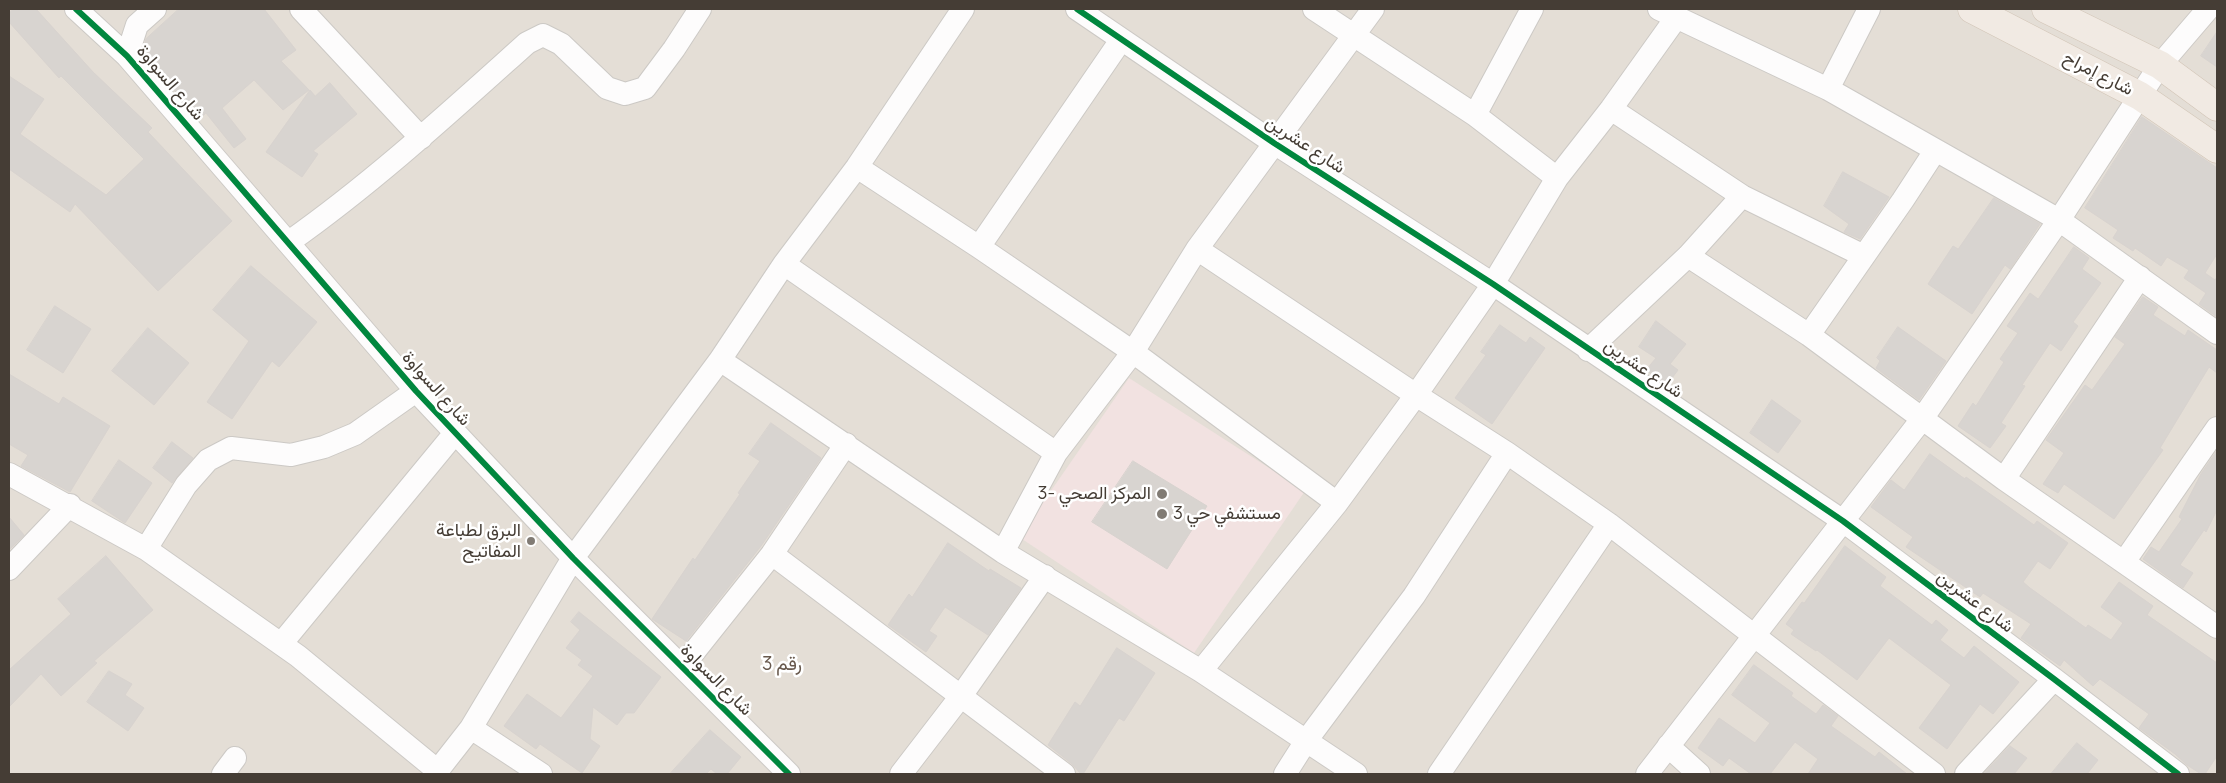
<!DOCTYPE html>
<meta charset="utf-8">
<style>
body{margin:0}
#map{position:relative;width:2226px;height:783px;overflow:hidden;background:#f0ede9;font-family:Manrope,sans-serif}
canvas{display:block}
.frame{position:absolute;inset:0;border:10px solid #453d35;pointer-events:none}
</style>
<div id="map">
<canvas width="2226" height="783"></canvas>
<div class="frame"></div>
</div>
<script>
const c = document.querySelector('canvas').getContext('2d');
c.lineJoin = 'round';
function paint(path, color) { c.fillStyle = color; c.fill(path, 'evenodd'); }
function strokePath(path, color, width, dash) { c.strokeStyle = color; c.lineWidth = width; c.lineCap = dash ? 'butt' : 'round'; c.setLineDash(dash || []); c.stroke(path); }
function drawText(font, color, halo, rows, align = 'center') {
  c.font = font + ' Manrope,Vazirmatn,sans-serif'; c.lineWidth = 5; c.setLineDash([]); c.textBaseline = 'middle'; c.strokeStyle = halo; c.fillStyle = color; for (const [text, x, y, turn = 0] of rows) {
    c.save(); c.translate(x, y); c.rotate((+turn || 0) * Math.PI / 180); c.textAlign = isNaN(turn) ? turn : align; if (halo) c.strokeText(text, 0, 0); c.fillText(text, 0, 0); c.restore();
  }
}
paint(new Path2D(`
 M9,9h2208v765h-2208z`), '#e4ded6');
paint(new Path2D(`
 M1129,378l176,113 -111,162 -175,-116z`), '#f2e2e1');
const building = new Path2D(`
 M13,9h23l57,63 59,56 -4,4 84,89 -74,70 -83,-87 -5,8 -61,-43v-93l35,23 -24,35 86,61 38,-36 -83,-83 -2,2 -50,-56v-9z
 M179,9h85l32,41 -15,11 28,29 -26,20 -29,-30 -32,28 24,31 -12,9 -28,-35 -7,6 -57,-66 4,-14z
 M2217,32v35l-16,-11z
 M330,83l27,31 -44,37 5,3 -16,23 -36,-25 44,-62 5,6z
 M2142,117l75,51v86l-12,19 10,7 2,-3v40l-18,-13 7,-11 -22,-15 5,-8 -22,-13 -6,9 -26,-18 -2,3 -20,-13 5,-8 -33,-22z
 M1843,172l46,25 -29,42 -16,-7 5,-8 -25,-18z
 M1994,198l46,26 -30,45 -5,-4 -33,49 -44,-30 25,-38 5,3z
 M2074,247l15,11 -7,11 19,14 -28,39 5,4 -17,25 -11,-8 -28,42 3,1 -24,37 5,3 -16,22 -32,-22 15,-23 3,3 28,-44 -4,-3 18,-26 -11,-7 23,-33 8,6z
 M251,266l66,56 -38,45 -7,-6 -40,58 -25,-17 42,-61 -36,-31z
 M2143,297l15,10 -5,8 32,21 3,-6 29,20v23l-8,-6 -49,81 3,2 -49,69 -50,-35 -6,9 -15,-9 21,-31 -18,-13 39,-55 7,5 33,-46 -10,-7z
 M55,306l36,23 -28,44 -36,-23z
 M1656,321l30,23 -16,20 8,6 -12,16 -20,-16 10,-12 -17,-11z
 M1500,325l26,18 4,-6 15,11 -53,76 -37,-26 31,-43 -5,-3z
 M1898,327l48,34 -27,39 -43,-32 4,-7 -3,-3z
 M148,328l41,35 -35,42 -42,-34z
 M9,374l50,30 4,-7 47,29 -40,66 -49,-26 7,-11 -19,-11z
 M1772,400l29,21 -23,32 -28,-20z
 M771,423l50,35 -60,88 -75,95 -34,-22 41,-61 2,2 45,-66 -2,-1 22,-32 -11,-7z
 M172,442l21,16 -21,25 -19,-15z
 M2217,451v59l-11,22 -2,-2 -24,35 13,8 -10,15 -40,-29 8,-12 8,5 23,-33 -3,-2 22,-43z
 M1930,454l35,25 1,-2 68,48 3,-4 31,22 -18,26 -12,-8 -15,21 7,6 56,40 2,-3 23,15 12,-17 -22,-16 18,-25 34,24 -6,9 70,48v93l-12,18h-4l-14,-9 -12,-11 -36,-26 10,-14 -49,-35 -7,7 -29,-26 -4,6 -39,-28 10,-14 -48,-31 -3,4 -74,-50 7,-10 -42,-30 20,-27 13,10z
 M119,460l33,23 -27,40 -33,-22z
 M1133,461l74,45 -40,63 -75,-47z
 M9,517l15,18 -15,15z
 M948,543l41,28 1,-2 31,19 -33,47 -43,-28 -16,24 8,5 -11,16 -38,-27 21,-31 3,3z
 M1845,546l41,31 -6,9 52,39 4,-5 12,10 -8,10 24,18 10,-12 45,36 -26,32 -13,-10 -33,45 -28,-21 32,-43 -41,-31 -21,-16 -32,42 -40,-30 -1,1 -25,-17 3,-4 -8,-6 16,-22 2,1z
 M106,556l47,54 -59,51 3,2 -36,33 -20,-22 -32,33v-37l62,-56 -13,-15z
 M579,612l82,65 -27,36h-8l-9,12 -24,-18 -3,32 10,7 -18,27 -42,-29 -4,5 -32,-23 23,-32 34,24 32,-42 -15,-11 4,-5 -16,-12 14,-18 -9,-8z
 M1117,648l38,25 -31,48 -5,-3 -36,56h-2l-9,-10 -24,-19 27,-43 5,4z
 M1754,665l39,28 -2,3 25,18 7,-9 15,11 -7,10 44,31 4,-5 28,22h-99l10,-15 -23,-17 -25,32h-19l-22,-16 -6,8 -25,-18 21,-30 36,25 15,-20 -38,-28z
 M109,671l23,13 -7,11 19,13 -16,23 -41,-29z
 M710,730l31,27 -14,17h-10l-6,-5 -5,5h-36z
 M2077,743l21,17 -11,14h-36z
 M2010,746l17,12 -13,16h-30z`);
paint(building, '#d8d4d0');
strokePath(building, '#d8d3cf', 1);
const minor = new Path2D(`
 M76,9l51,47 289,335 157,167 216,216
 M301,9l120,129
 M1077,9l197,134 219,141 350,237 211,158 124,95
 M1314,9l161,106 82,63
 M1659,9l169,80 231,131 158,113
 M127,56l10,-31 18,-16
 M1828,89l41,-80
 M1611,109l131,87 122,60
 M1475,115l57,-106
 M857,167l122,80 154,105 204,151
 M289,242c85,-60 161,-130 238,-199l16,-8 18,9 46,44 18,6 20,-6 29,-39 26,-40
 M979,247l142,-207
 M1197,249l219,146 91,58 102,71 325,250
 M1688,256l121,79 195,144 213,148
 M784,264l272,189
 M1809,335l94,-135 32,-49
 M1588,350l100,-94 54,-60
 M720,360l283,192 198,119 155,103
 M9,474l137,75 152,107 140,115
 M2004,479l136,-202
 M146,549l40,-64 22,-25 23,-12 60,7 33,-8 31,-13 61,-43
 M1003,552l53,-99 77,-101 64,-103 176,-240
 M772,554l292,220
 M2124,562l93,-134
 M9,569l61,-64
 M281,644l174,-211
 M682,667l90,-113 74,-110
 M1201,671l136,-168 79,-108 77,-111 64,-106 54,-69 65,-91
 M471,728l70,46
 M1668,746l31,28
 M223,774l12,-16
 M435,774l36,-46 102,-170 147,-198 64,-96 73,-97 106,-158
 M901,774l60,-78 84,-120
 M1285,774l21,-33 108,-145 93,-143
 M1439,774l170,-250
 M1647,774l275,-355 137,-199 101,-155 48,-56
 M1966,774l88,-95`);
const major = new Path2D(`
 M1972,9l168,87 77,53
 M2046,9l114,56 57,42`);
strokePath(minor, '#ccc9c5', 24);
strokePath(major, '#d2c5b7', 29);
strokePath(minor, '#fdfcfc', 22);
strokePath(major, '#f1eae3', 28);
strokePath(new Path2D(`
 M76,9l51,47 289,335 157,167 216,216
 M1077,9l197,134 219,141 350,237 211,158 124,95`), '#00873e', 6);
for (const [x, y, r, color] of [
 [1162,494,6,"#817b74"],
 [1162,514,6,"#817b74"],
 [531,541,5,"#817b74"]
]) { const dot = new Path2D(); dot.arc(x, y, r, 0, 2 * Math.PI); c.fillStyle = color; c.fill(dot); strokePath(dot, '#fff', 2); }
drawText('18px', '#453d35', '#fff', [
 ["شارع إمراح",2098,74,27],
 ["شارع السواوة",170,83,49],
 ["شارع عشرين",1305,145,33],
 ["شارع عشرين",1643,369,34],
 ["شارع السواوة",436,389,48],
 ["شارع عشرين",1975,602,37],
 ["شارع السواوة",716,680,45]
]);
drawText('18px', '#453d35', '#fff', [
 ["المركز الصحي -3",1151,494],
 ["مستشفي حي 3",1173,514,"left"],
 ["البرق لطباعة",521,531],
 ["المفاتيح",521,552]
], 'right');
drawText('19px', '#68594d', '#fff', [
 ["رقم 3",782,665]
]);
</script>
